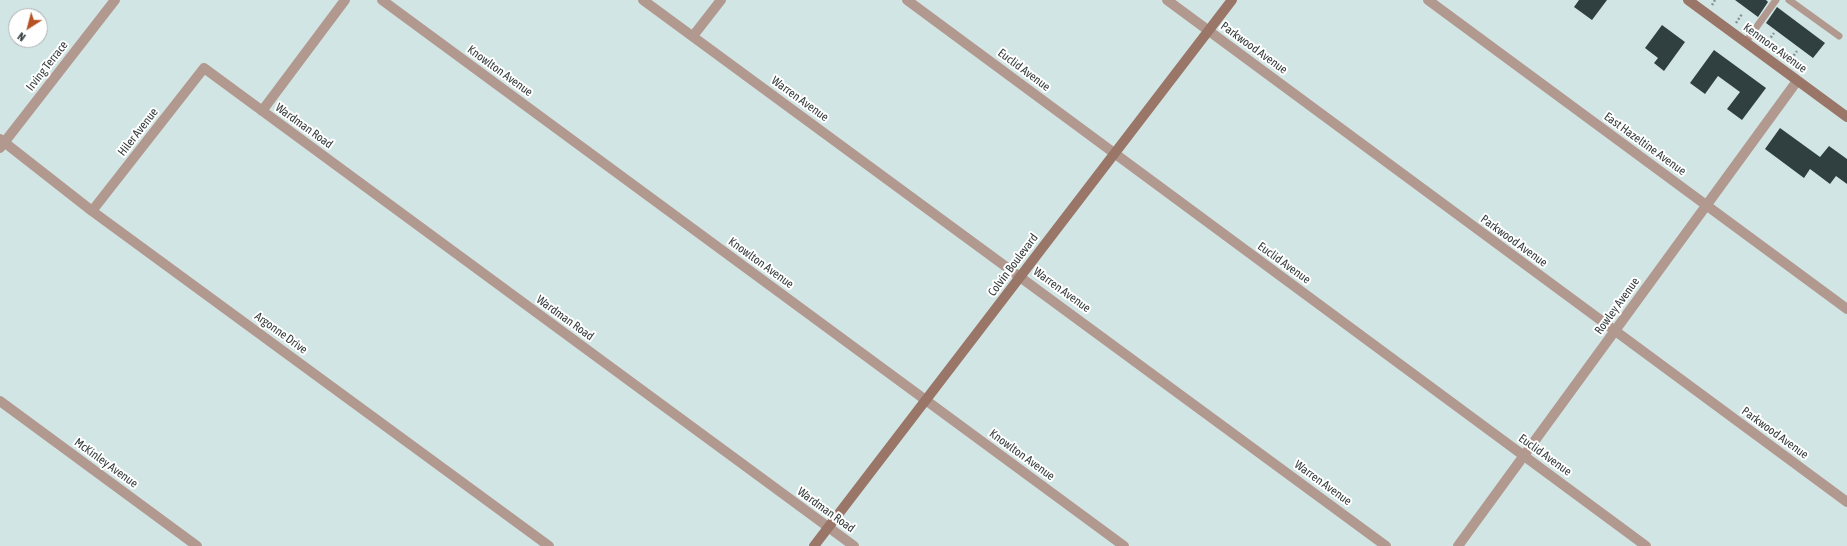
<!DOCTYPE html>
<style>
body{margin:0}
#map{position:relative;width:1847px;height:546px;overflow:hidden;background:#d2e5e5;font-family:"Asap Condensed",sans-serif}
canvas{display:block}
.north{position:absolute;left:8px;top:8px;width:40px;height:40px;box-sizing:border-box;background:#fff;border:1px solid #afb1b1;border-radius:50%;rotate:216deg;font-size:11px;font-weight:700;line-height:16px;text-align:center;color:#363d3d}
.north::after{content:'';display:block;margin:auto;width:14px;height:18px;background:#b75222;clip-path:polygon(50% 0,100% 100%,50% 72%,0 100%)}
</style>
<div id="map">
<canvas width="1847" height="546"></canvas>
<div class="north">N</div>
</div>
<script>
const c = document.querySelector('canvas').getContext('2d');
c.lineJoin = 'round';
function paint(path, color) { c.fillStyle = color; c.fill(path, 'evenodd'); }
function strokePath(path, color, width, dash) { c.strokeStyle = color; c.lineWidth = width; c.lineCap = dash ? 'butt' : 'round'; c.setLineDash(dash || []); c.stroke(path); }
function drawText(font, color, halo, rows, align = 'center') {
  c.font = font + ' "Asap Condensed",sans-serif'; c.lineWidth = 4; c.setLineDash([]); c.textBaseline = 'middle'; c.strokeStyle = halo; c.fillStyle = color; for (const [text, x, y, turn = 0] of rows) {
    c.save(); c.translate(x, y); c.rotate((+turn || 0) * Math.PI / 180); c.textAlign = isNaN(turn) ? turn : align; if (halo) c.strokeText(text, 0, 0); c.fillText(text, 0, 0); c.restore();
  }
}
paint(new Path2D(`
 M1579,0h28l-15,20 -18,-13z
 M1735,0h31l2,2 -10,15z
 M1777,7l48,36 -12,15 -47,-35z
 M1662,25l23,17 -21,29 -10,-8 4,-5 -13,-10z
 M1714,50l52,38 -24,32 -15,-11 13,-17 -22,-16 -13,18 -15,-11z
 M1780,128l40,29 9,-11 18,13v25l-11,-8 -6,8 -20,-15 -6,9 -39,-29z`), '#304040');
strokePath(new Path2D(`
 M1712,5l3,-5
 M1736,23l6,-9
 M1766,44l8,-11
 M1789,62l8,-11`), '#869393', 2.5, [2, 2]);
strokePath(new Path2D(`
 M1789,0l50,36
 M1745,43l31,-43`), '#b1998f', 7);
strokePath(new Path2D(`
 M382,0l742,546
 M643,0l743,546
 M907,0l739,546
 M1167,0l680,502
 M1428,0l419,309
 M693,36l28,-36
 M262,111l83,-111
 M0,139l92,72 457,335
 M0,148l115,-148
 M92,211l112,-143 650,478
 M0,401l197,145
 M1458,546l339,-465`), '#b1998f', 10);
strokePath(new Path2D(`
 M1688,0l159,117
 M814,546l418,-546`), '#997667', 10);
drawText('12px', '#363d3d', '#fff', [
 ["Parkwood Avenue",1254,48,36],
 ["Kenmore Avenue",1775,48,36],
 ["Irving Terrace",47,66,-52],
 ["Euclid Avenue",1024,70,37],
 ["Knowlton Avenue",500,71,36],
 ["Warren Avenue",800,99,36],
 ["Wardman Road",304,126,36],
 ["Hiler Avenue",138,132,-52],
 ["East Hazeltine Avenue",1645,144,36],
 ["Parkwood Avenue",1514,241,36],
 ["Knowlton Avenue",761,263,36],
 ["Euclid Avenue",1284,263,36],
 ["Colvin Boulevard",1013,265,-53],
 ["Warren Avenue",1062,290,36],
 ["Rowley Avenue",1617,306,-54],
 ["Wardman Road",565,318,36],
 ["Argonne Drive",281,333,36],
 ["Parkwood Avenue",1775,433,36],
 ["Knowlton Avenue",1022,455,36],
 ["Euclid Avenue",1545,455,36],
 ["McKinley Avenue",106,463,36],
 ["Warren Avenue",1323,483,36],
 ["Wardman Road",826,510,36]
]);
</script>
